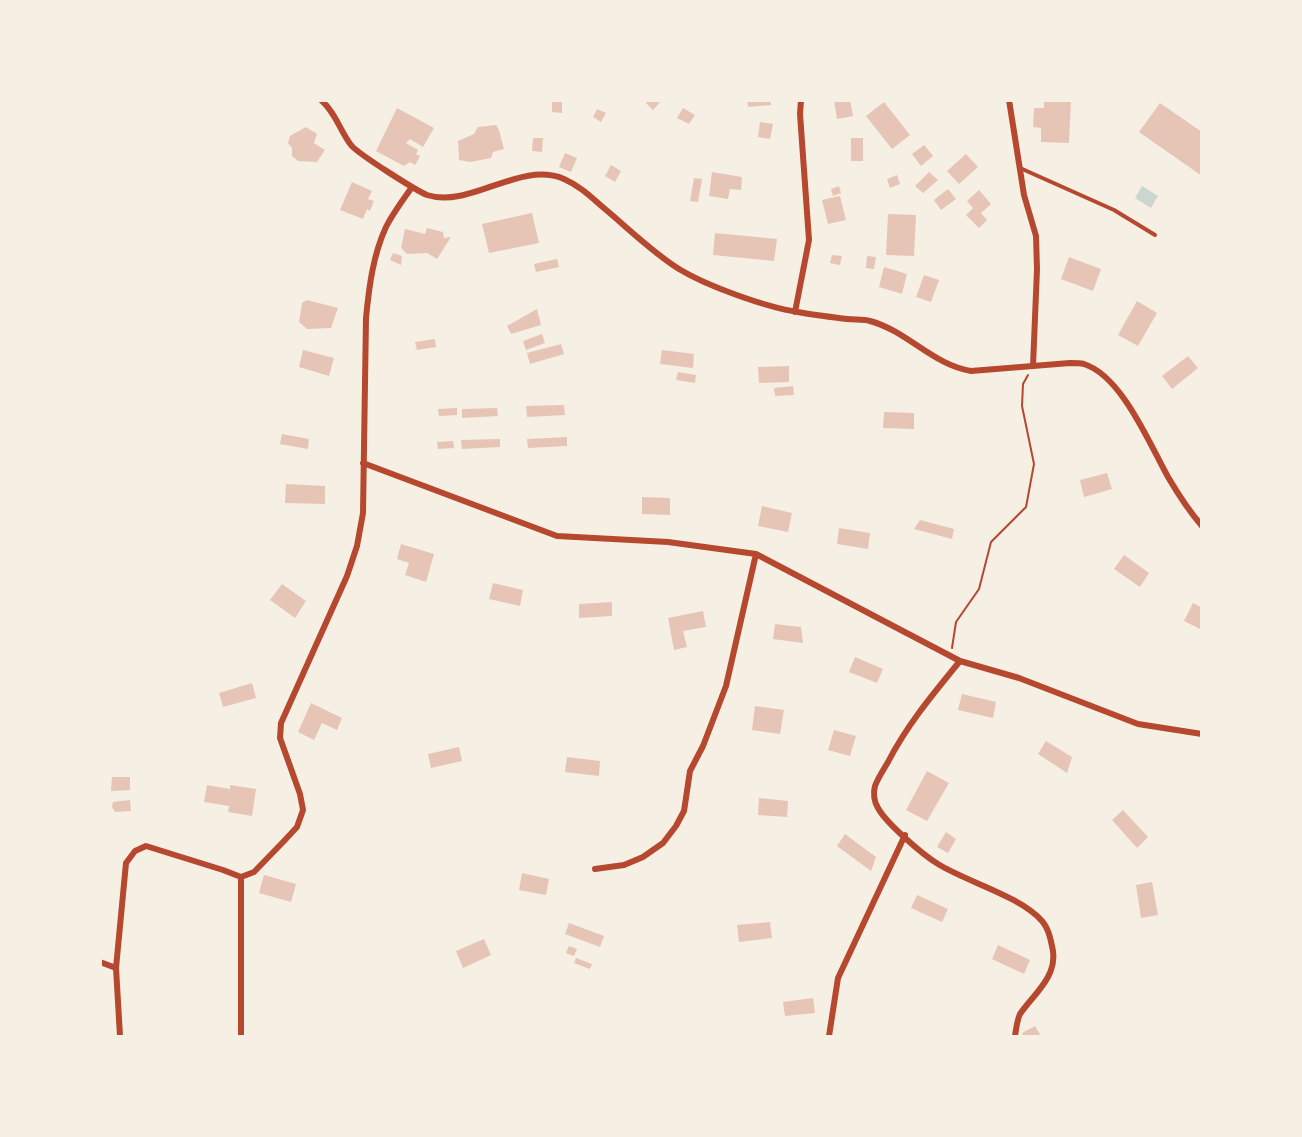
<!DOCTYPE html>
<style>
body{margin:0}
#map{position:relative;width:1302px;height:1137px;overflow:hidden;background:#f6efe4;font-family:"Sofia Sans Condensed",sans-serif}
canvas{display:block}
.frame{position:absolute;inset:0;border:102px solid #f6efe4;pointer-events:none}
</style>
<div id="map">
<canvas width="1302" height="1137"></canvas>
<div class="frame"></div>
</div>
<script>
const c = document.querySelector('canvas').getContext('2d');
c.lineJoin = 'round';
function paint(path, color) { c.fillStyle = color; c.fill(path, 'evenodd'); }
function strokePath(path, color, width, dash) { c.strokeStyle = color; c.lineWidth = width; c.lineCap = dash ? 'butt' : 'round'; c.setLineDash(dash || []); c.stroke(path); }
paint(new Path2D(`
 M1142,186l16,10 -7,12 -16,-10z`), '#c9d6d2');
paint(new Path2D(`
 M552,100l10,1v12l-10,-1z
 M649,100h9l2,2 -7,8 -7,-7z
 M747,100h24v5l-23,2z
 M834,100h16l3,16 -16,3z
 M1044,100h27l-2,43 -28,-1v-14l-8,-1 1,-19h10z
 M884,102l26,33 -18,14 -26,-33z
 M1160,103l42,29v44l-63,-44z
 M397,108l37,20 -11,19 -13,-8 -4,4 12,7 -2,4 4,2 -5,9 -5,-3 -6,4 -28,-15z
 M683,108l12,7 -6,9 -12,-6z
 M597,109l9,4 -5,9 -8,-5z
 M760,122l13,2 -3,15 -12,-2z
 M496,125l3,5 5,19 -11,3 -2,6 -21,4 -11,-2 -1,-19 16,-7 4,-7z
 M306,127l11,7 -3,9 11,7 -8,12 -19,-1 -6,-5v-8l-4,-5 2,-7z
 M533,138h10l-1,14 -10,-1z
 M851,138h12v23h-12z
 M924,145l9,11 -12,10 -9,-12z
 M565,153l12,5 -6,14 -12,-5z
 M966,154l12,13 -19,17 -12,-13z
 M611,165l10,6 -6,11 -10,-6z
 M712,172l30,5 -1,13 -11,-1 -2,10 -19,-3z
 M929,172l9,8 -15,13 -8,-7z
 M897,175l3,9 -10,4 -3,-9z
 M694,178l8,1 -4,23 -8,-1z
 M352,182l20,9 -4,8 6,2 -4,10 -3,-2 -4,10 -23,-9z
 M839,186l2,7 -8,3 -2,-7z
 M948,189l8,10 -15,11 -7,-10z
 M979,190l12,14 -10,9 6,7 -8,8 -13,-13 7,-7 -6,-7z
 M840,196l6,24 -18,4 -6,-24z
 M532,213l7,30 -50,10 -7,-29z
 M888,214l28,1 -2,41 -28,-1z
 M427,228l16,4 1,6 7,-1 -14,22 -10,-6 -20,1 -6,-6 4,-19 20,5z
 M715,233l62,6 -3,22 -61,-6z
 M393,253l9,3 -1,9 -11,-5z
 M832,255l10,1 -2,9 -10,-2z
 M867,256l9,1 -2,12 -8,-1z
 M1069,257l32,12 -8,22 -32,-12z
 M557,259l2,8 -23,5 -2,-8z
 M884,267l23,7 -5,20 -23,-7z
 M924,275l15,5 -8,22 -15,-5z
 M307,300l31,8 -7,20 -24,1 -8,-7 3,-19z
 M1137,301l20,12 -19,33 -20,-11z
 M537,309l4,16 -30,9 -4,-8z
 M542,334l3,9 -19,7 -3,-9z
 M435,339l1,8 -19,3 -2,-8z
 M561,344l3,10 -34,10 -3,-11z
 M303,350l31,8 -5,18 -30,-9z
 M662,350l32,4 -1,14 -33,-4z
 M1188,356l10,12 -26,21 -10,-13z
 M789,366v16l-30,1 -1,-16z
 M678,372l18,3 -1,8 -19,-3z
 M793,386l1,9 -19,1 -1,-8z
 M564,405l1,10 -38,2 -1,-11z
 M457,408v7l-18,1 -1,-7z
 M497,408l1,8 -36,2v-9z
 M884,412l30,1v16l-31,-1z
 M282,434l27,5 -1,10 -28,-5z
 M567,437v9l-39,2 -1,-9z
 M500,439v8l-38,2 -1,-9z
 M453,441l1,7 -16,1 -1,-7z
 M1107,473l5,16 -28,8 -4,-17z
 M286,484l39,2v18l-40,-1z
 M642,497l28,1v17l-28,-1z
 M762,506l30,7 -4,19 -30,-6z
 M920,520l34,9 -2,10 -38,-10z
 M839,528l31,5 -2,16 -31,-5z
 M401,544l33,10 -8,28 -21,-7 4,-12 -12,-4z
 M1124,555l25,18 -9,14 -26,-18z
 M493,583l30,7 -3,16 -31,-7z
 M282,584l24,17 -11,17 -25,-18z
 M612,602v14l-33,2v-14z
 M1193,603l9,5v22l-18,-9z
 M703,611l3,16 -23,4 4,16 -13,3 -6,-32z
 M775,624l26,3 2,16 -30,-4z
 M855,657l28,12 -6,14 -28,-11z
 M252,683l4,15 -33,9 -4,-14z
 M962,694l34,8 -3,16 -35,-8z
 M311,703l31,15 -5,12 -15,-7 -8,17 -16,-8z
 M755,706l29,4 -4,24 -28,-4z
 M834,730l22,6 -6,20 -22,-6z
 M1046,741l26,16 -5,16 -29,-19z
 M459,747l3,14 -31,7 -3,-14z
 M567,757l33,4 -1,15 -34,-4z
 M927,771l22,12 -22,38 -21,-11z
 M112,777h18v13l-19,1z
 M207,785l23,4v-4l26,4 -4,27 -24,-4 1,-6 -25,-4z
 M759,798l29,3 -1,16 -29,-2z
 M130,800l1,11 -16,1 -3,-5 1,-5z
 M1123,810l25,27 -11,11 -25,-28z
 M946,832l10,7 -8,14 -11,-6z
 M845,834l31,23 -5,14 -34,-25z
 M522,873l27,6 -3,16 -27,-5z
 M264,875l32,9 -5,18 -32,-9z
 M1152,882l6,33 -17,3 -5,-33z
 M917,895l31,14 -6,13 -31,-14z
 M770,922l2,16 -33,4 -2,-17z
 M569,923l35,13 -4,11 -35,-13z
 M484,939l7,16 -28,13 -7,-17z
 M998,945l32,15 -6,14 -32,-15z
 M569,946l8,3 -3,7 -8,-3z
 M576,958l16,6 -2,5 -16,-6z
 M813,998l2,15 -30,3 -2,-14z
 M1035,1026l6,10h-18l-1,-3z`), '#e6c5b7');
strokePath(new Path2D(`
 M952,648l4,-26 23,-33 12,-47 35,-35 8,-43 -12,-58 1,-22 5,-9`), '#b5482f', 2);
strokePath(new Path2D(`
 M1020,168l94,42 41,25`), '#b5482f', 4);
strokePath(new Path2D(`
 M321,100c15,13 19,31 30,45 7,9 66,46 76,50 43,14 93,-35 137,-16 16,7 28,19 41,30 24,20 47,43 74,60 28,17 86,38 119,43 16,3 33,5 49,7 8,1 16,0 23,2 37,10 63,44 101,50l99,-8c5,0 10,0 14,1 38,12 66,81 84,113 10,17 21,34 34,49
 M1009,100l15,95 12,41 1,33 -4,97
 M795,312l14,-72 -9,-126 1,-14
 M363,463l194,73 111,6 88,12 204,107 59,17 119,46 64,10
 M960,661c-27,33 -53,64 -72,101 -4,7 -10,16 -13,24 -2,7 -1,16 3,22 8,15 45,47 60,56 29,18 82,32 104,57 7,8 9,20 11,30 4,26 -20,44 -33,63 -3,6 -4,16 -5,22
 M595,869l29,-4 19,-8 20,-14 13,-17 8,-15 6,-40 13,-25 23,-60 30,-132
 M241,877v159
 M100,962l16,6
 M120,1036l-4,-68 10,-105 9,-12 11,-5 77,24 18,7 13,-5 30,-31 13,-14 6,-17 -3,-16 -20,-56 1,-15 66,-147 10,-30 6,-33 3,-195c3,-31 7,-63 20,-91 7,-14 17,-27 26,-40
 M829,1036l9,-58 67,-143`), '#b5482f', 6);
</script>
